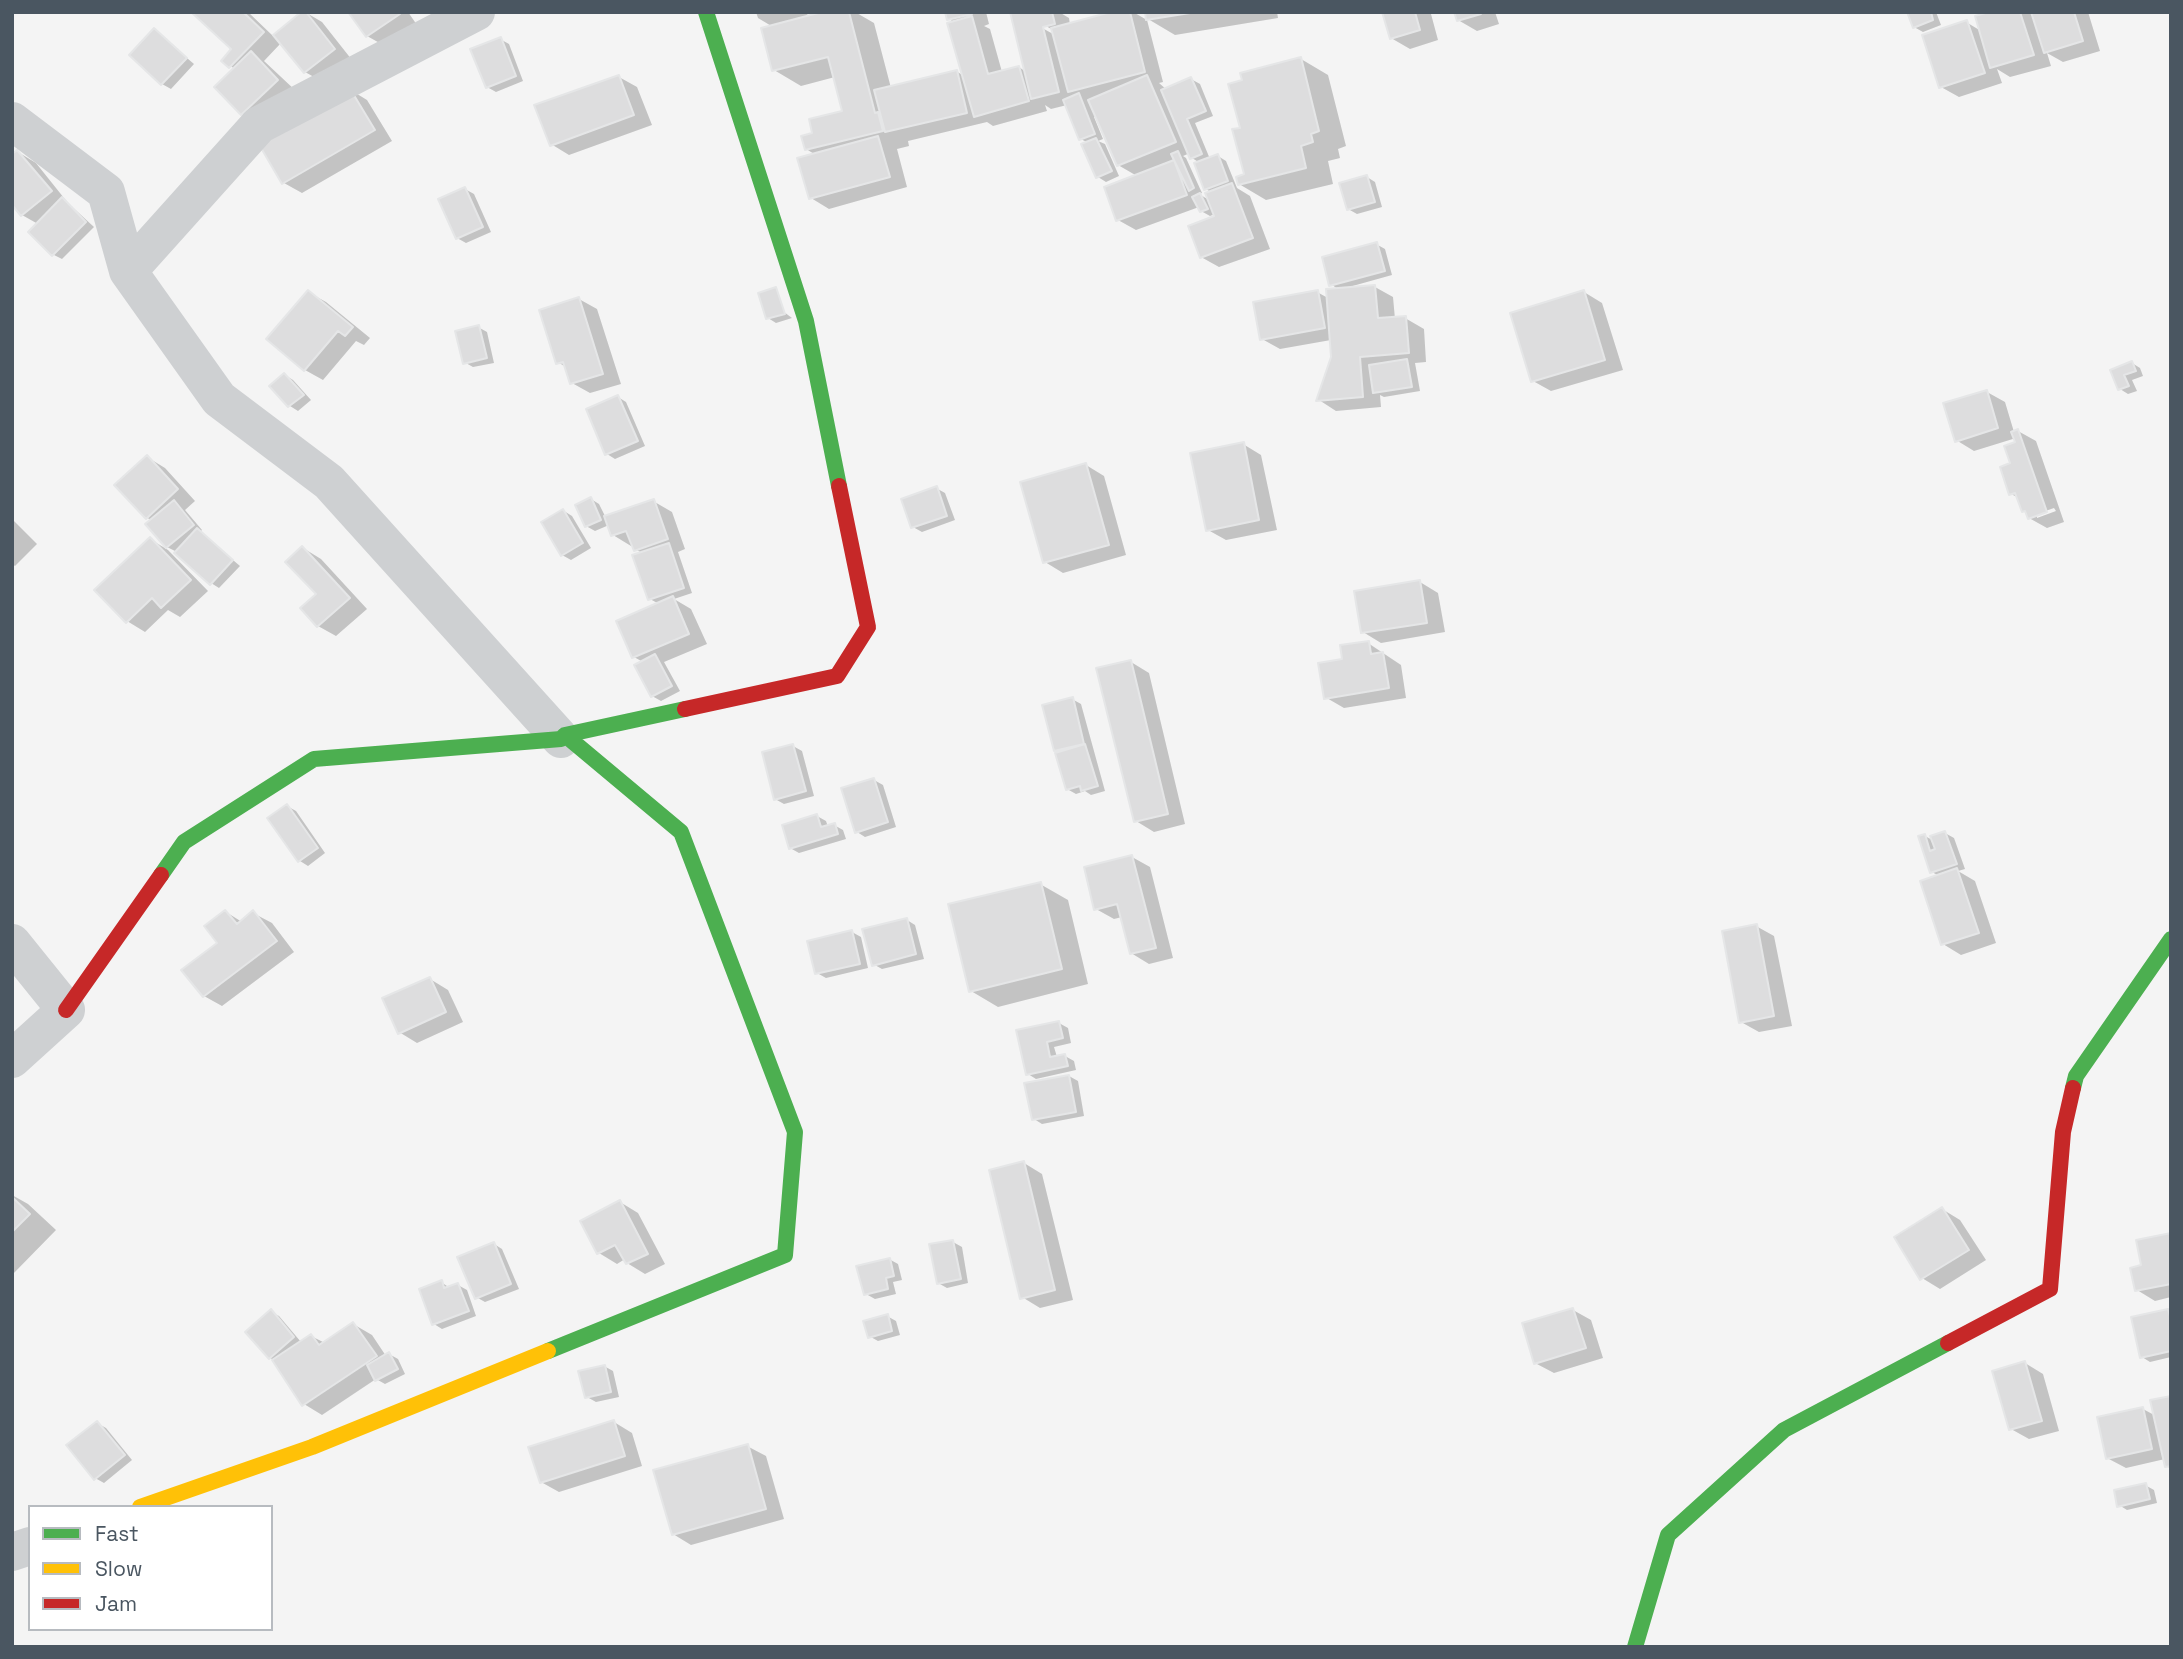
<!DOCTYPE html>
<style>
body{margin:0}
#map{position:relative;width:2183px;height:1659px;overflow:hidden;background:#f4f4f4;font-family:"Space Grotesk",sans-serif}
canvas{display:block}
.frame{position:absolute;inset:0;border:14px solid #4a5661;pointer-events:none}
.legend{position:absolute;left:28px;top:1505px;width:245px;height:126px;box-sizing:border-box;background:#fff;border:2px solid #b7bbc0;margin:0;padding:9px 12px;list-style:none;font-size:21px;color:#4a5661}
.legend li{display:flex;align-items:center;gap:14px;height:35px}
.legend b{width:35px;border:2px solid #b7bbc0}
</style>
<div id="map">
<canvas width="2183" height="1659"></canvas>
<div class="frame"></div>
<ul class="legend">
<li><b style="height:9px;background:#4caf50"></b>Fast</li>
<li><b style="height:9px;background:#ffc107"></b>Slow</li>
<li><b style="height:9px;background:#c62828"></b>Jam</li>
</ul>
</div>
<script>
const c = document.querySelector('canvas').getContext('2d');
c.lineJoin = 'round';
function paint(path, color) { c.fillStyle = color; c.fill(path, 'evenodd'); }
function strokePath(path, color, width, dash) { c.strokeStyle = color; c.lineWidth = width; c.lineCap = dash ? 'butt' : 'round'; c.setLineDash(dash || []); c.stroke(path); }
paint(new Path2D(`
 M194,12h54l25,24 32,-24 17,10 30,38 -29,22 -18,-10 -24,-29 -17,18 32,30 -35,33 -19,-10 -25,-27 18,-18 -12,-8 10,-12z
 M350,12h58l9,13 -32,21 -18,-10z
 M756,12h51l1,6 21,-6h26l19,11 17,65 65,-17 8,5 -9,-53 -6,-4 -2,-7h39l3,12 -5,2 6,3 12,43 17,-5 7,5 -14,-60h47l10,6 1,7 48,-13h15l14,8 16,62 -4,1 8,7 24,-11 9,5 13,32 -18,7 15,36 8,-3 8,5 11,27 13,8 20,53 -51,18 -18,-10 15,-40 -1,-3 -5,2 -9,-5 -2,-4 -63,23 -18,-10 19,-44 -19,-11 -21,-49 -3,1 9,22 -5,2 7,3 14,32 -13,6 -8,-5 -10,-34 -7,-4 -14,-34 -16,4 -6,-4 2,6 -54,15 -6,-4 -79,19 1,5 -12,3 10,38 -78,22 -18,-11 5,-43 -10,-6 8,-15 30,-22 -9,-35 -34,9 -27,-16 -1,-43 -15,-9zM1037,21l16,9v4l-18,-10zM1190,153l2,5 8,5 6,26 6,4 -3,7 -10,-6 3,-1 -16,-35 -3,-2z
 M1147,12h130l1,6 -103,17 -27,-16z
 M1384,12h54l-7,2 7,26 -28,9 -19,-11z
 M1456,12h39l4,12 -22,7 -19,-11z
 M1909,12h27l5,13 -18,7 -9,-5z
 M1995,12h34l5,3 -1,-3h55l12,39 -37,11 -16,-9 4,13 -41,11 -13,-8 5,14 -43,14 -18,-10 25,-65 15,9z
 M154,30l40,34 -23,25 -9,-5z
 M500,39l9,5 14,37 -27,11 -9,-5z
 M1301,59l27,16 18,71 -8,3 2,9 -12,3 5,23 -67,16 -27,-16 7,-9 -4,-45z
 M619,77l18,10 15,38 -83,30 -18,-11z
 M349,89l18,11 25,41 -90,52 -18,-10z
 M18,152l18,11 32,40 26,24 -32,32 -8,-4 -24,-23 8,-8 -16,-9 -10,-12z
 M1367,177l8,5 7,25 -25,7 -9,-5z
 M465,189l9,5 17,38 -25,11 -9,-5z
 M1376,244l9,5 7,26 -43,12v2l26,-2 18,10 2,22 10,-1 19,11 2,33 -11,1 5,28 -36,6 -4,-2 1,12 -45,4 -17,-11 14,-43 -2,-17 -51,9 -18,-10 55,-47 11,6 11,-8 -8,-6z
 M308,292l18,10 44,36 -6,7 -8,-4 -33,39 -18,-10 -37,-31z
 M1584,292l18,11 21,67 -72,21 -18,-10z
 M760,294l32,24 -16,5 -8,-5z
 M579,299l18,10 24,75 -31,9 -18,-10 -5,-15 -9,-6z
 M478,327l9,5 7,31 -21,4 -9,-5z
 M2132,363l8,5 3,8 -11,4 5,11 -9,3 -8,-5 -7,-18z
 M285,375l8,5 18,20 -13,11 -8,-5 -18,-20z
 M1987,392l18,10 9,30 4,-1 18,10 28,81 -17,6 -18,-10 -2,-5 -4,-3 -4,-12 -8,-4 2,-30 4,-21 -1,-5 -42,13 -18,-11zM2054,508l2,3 -19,7v-4z
 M618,397l8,5 19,44 -30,13 -8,-5z
 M1243,444l18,11 16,75 -51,10 -18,-10z
 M147,457l18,11 30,33 -10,9 17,20 -2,2 40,34 -21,22 -8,-5 -34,-31 -10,-5 -15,-27 -5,-2z
 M1086,465l18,11 22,79 -63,18 -18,-11z
 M936,488l9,5 10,27 -33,12 -9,-5z
 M591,499l8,5 7,14 47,-17 19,11 13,37 -7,3 14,41 -18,6 17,10 16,35 -43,18 16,29 -19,10 -9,-5 -9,-34 -9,-5 25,-53 -9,-5 -8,-46 -7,-4 -1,-4 -3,1 -18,-11 -4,-10 -14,6 -9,-5z
 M564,511l8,5 19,32 -20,12 -9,-5z
 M12,519l25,25 -22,22 -3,-2z
 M150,539l18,11 40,41 -28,26 -12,-7 -23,22 -18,-11z
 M303,548l18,11 46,50 -31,27 -18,-10v-32z
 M1420,582l18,11 7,39 -64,11 -18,-11z
 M1368,643l33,22 5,33 -62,10 -19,-11 19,-37z
 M1131,662l18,11 36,151 -31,8 -18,-11z
 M1072,699l9,5 24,87 -14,4 -6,-4 -9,3 -9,-5 -6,-36 -6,-3z
 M793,746l9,5 12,45 -30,8 -9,-5z
 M874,780l9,5 13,42 -31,10 -8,-5z
 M287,806l9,5 29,42 -17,13 -8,-5z
 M817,816l9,5 2,6 6,-2 9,5 3,9 -47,14 -9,-5z
 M1945,833l9,5 11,31 -7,2 17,10 21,62 -35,12 -18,-11 -4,-68 -7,-4 -7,-36 9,5z
 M1132,857l18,10 23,91 -24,6 -18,-11 -9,-36 -8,2 -18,-10z
 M1040,884l28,16 20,84 -90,23 -27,-16z
 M226,912l16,10 11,-9 19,10 22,29 -72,54 -18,-10z
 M907,920l8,5 9,34 -42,10 -9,-5z
 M1756,926l18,10 18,90 -33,6 -18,-10z
 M852,932l9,5 7,31 -42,10 -9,-5z
 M430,979l18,11 15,32 -46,21 -18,-11z
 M1059,1023l9,5 3,15 -17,4 3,10 8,-1 9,5 2,9 -40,9 -8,-5 -10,-42z
 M1069,1076l9,5 6,35 -42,8 -8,-5z
 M1024,1163l18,11 31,126 -33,8 -18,-11z
 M12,1195l16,9 28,26 -44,45z
 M620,1202l18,11 27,51 -20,10 -18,-11 -2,-4 -8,5 -18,-11z
 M1942,1209l18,11 26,40 -46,29 -18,-11z
 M2171,1235v62l-16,4 -18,-11 6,-24z
 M953,1242l9,5 6,36 -21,5 -9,-5z
 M494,1244l8,5 17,40 -34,13 -9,-5z
 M889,1259l9,5 4,16 -9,2 3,12 -21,5 -9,-5z
 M441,1282l9,6 8,-3 9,5 9,26 -34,13 -8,-5z
 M1573,1310l18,10 12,38 -49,15 -19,-10z
 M2168,1311l3,1v45l-21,5 -8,-5z
 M271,1312l8,4 22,26 10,-6 14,7 28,-19 19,11 14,21 3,-2 9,5 7,15 -20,10 -9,-5 -54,36 -18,-11 -30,-44 -4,-2z
 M887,1316l9,5 4,14 -22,6 -9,-5z
 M2025,1363l18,11 16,57 -30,8 -18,-10z
 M604,1366l9,5 6,26 -23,5 -9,-5z
 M2171,1397v72l-4,-3 -2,-7 -39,9 -19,-10 36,-49 13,7z
 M614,1422l18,11 10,33 -83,26 -18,-10z
 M97,1423l9,5 26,32 -28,23 -9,-5z
 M747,1446l19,10 18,63 -93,26 -18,-11z
 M2145,1485l9,5 3,13 -30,7 -8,-5z`), '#0003');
const building = new Path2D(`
 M191,12h52l21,20 -35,36 -8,-7 10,-12z
 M301,12h5l29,37 -31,24 -31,-38z
 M348,12h51l1,2 -34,23z
 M822,12h27l26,101 3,-1 5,19 -78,19 -4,-14 11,-3 -3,-14 33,-8 -14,-54 -56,14 -11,-43z
 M945,12h26l1,2 -25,6z
 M1010,12h42l3,12 -12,3 16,65 -28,7z
 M1111,12h19l15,60 -77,20 -17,-64z
 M1145,12h51l-50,8z
 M1382,12h33l5,18 -30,9z
 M1454,12h27v2l-24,7z
 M1907,12h24l2,8 -20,8z
 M1989,12h31l14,43 -44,13 -15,-52z
 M2031,12h43l9,29 -39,12z
 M972,16l16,58 31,-8 10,35 -55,16 -27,-94z
 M1967,20l18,53 -46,15 -17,-53z
 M154,28l33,30 -26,27 -32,-30z
 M501,37l15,39 -30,12 -16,-39z
 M251,51l27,29 -37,35 -27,-28z
 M1301,57l18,74 -8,3 2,8 -12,4 5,22 -68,17 -2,-8 8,-3 -12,-45 8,-1 -12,-44 14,-4 -2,-7z
 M957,70l10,43 -82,19 -11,-42z
 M619,75l15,40 -84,31 -16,-41z
 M1147,75l29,67 -59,24 -29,-66z
 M1191,77l15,34 -19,8 15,35 -12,5 -29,-69z
 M349,87l26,43 -93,54 -25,-43z
 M1079,93l16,41 -16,6 -16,-40z
 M878,136l12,41 -81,22 -12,-41z
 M1096,138l16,33 -16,7 -15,-34z
 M17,150l35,41 -31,25 -9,-11v-51z
 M1178,151l16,37 -5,3 -18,-37z
 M1218,154l10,27 -24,9 -10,-27z
 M1174,160l13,35 -71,26 -12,-34z
 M1367,175l8,27 -28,8 -8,-27z
 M1232,183l21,55 -53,20 -12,-32 26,-10 -9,-23z
 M465,187l18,40 -27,12 -18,-40z
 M1200,193l8,16 -8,3 -8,-15z
 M62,197l24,25 -34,34 -24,-24z
 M1377,242l8,29 -56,15 -7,-29z
 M1375,285l3,33 28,-2 3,37 -49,4 3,40 -47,4 15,-44 -5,-68z
 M776,287l9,27 -19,5 -8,-26z
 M308,290l45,37 -8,9 -7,-5 -34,40 -38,-32z
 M1318,290l7,38 -65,12 -7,-38z
 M1584,290l21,70 -74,22 -21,-69z
 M579,297l24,77 -33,10 -7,-22 -7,2 -17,-54z
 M479,325l8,33 -24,6 -8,-33z
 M1407,359l5,28 -39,6 -4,-28z
 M2132,361l4,10 -12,4 5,11 -11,4 -8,-20z
 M284,373l20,22 -16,12 -19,-21z
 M1987,390l11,38 -43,14 -12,-39z
 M618,395l20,46 -33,14 -19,-46z
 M2018,429l29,83 -19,7 -3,-8 -3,1 -7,-19 -6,2 -9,-28 10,-4 -6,-17 11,-4 -4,-10z
 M1244,442l15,78 -53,11 -16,-78z
 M147,455l31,34 -32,30 -32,-34z
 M1086,463l23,82 -66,18 -23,-81z
 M937,486l10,30 -36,12 -10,-29z
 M591,497l10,23 -16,7 -10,-22z
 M654,499l14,40 -34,12 -8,-20 -15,5 -7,-20z
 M174,500l20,25 -28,23 -21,-24z
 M563,509l20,34 -22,13 -20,-34z
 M197,528l36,32 -23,25 -36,-32z
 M150,537l41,43 -30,28 -9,-10 -26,25 -32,-33z
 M669,543l15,45 -36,12 -16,-45z
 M302,546l48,52 -33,29 -17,-19 16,-14 -31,-32z
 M1420,580l7,43 -66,10 -7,-42z
 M673,596l16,38 -57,24 -16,-37z
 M1369,641l2,13 12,-2 6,36 -65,11 -6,-36 24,-4 -2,-14z
 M655,654l17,32 -21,11 -17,-32z
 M1131,660l37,154 -34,8 -38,-154z
 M1073,697l11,47 -30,7 -12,-46z
 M793,744l13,47 -32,9 -12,-48z
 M1085,744l13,42 -17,5 -1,-5 -14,4 -11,-37z
 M874,778l14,44 -33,11 -14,-45z
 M287,804l31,44 -20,14 -31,-44z
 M817,814l4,13 14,-4 3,11 -49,15 -7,-24z
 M1945,831l12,33 -27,9 -12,-37 7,-2 5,17 5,-2 -5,-13z
 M1132,855l24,93 -26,6 -13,-50 -23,6 -10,-43z
 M1957,868l22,65 -38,12 -21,-64z
 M1041,882l21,87 -93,23 -21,-88z
 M225,910l12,14 16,-14 24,31 -74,56 -22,-27 36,-27 -13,-17z
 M907,918l9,36 -44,12 -10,-37z
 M1757,924l17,92 -35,7 -17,-92z
 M852,930l8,34 -45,10 -8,-33z
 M430,977l16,35 -48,22 -16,-36z
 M1059,1021l4,17 -16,4 3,15 15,-3 3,12 -42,9 -10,-45z
 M1069,1075l7,37 -44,8 -8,-37z
 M1024,1161l31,129 -35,9 -31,-129z
 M12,1197l18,17 -18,18z
 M620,1200l28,54 -22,10 -11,-19 -18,9 -17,-33z
 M1942,1207l27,43 -49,30 -26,-43z
 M2171,1233v51l-36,7 -5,-23 11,-3 -5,-25z
 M953,1240l8,39 -24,5 -8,-40z
 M494,1242l17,42 -36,15 -18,-42z
 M890,1258l4,18 -8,2 2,11 -24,6 -8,-29z
 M442,1280l2,8 14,-5 11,28 -37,14 -13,-36z
 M1573,1308l13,40 -52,16 -12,-41z
 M271,1309l23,28 -25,22 -24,-27z
 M2168,1309l3,11v31l-31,7 -9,-41z
 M888,1314l4,17 -24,7 -5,-17z
 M353,1322l24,34 -75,50 -30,-46 39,-26 8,11z
 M389,1352l9,17 -23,12 -8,-16z
 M2025,1361l17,60 -33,9 -17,-59z
 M605,1365l6,27 -26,6 -7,-27z
 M2171,1396v70l-6,1 -15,-67z
 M2143,1407l9,42 -46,10 -9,-42z
 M614,1420l11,36 -85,27 -12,-36z
 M97,1421l28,34 -31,25 -28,-35z
 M748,1444l18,65 -94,26 -19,-65z
 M2146,1483l4,16 -33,8 -3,-17z`);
paint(building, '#ddddde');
strokePath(building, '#e5e6e7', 2);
strokePath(new Path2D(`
 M12,121l94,71 22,79 91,128 110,83 232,257
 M128,271l131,-146 217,-113
 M12,943l54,67 -54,49
 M12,1552l18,-6`), '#ced0d2', 38);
strokePath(new Path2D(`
 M706,12l100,309 33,165
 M161,875l23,-33 130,-83 247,-20 4,-4 120,-26
 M2073,1088l3,-12 95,-137
 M548,1351l237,-96 10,-123 -114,-300 -116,-97
 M1635,1647l33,-112 116,-105 164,-87`), '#4caf50', 16);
strokePath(new Path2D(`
 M140,1507l172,-60 236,-96`), '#ffc107', 16);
strokePath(new Path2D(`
 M685,709l152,-33 31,-49 -29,-141
 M66,1010l95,-135
 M1948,1343l102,-54 13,-157 10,-44`), '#c62828', 16);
</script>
